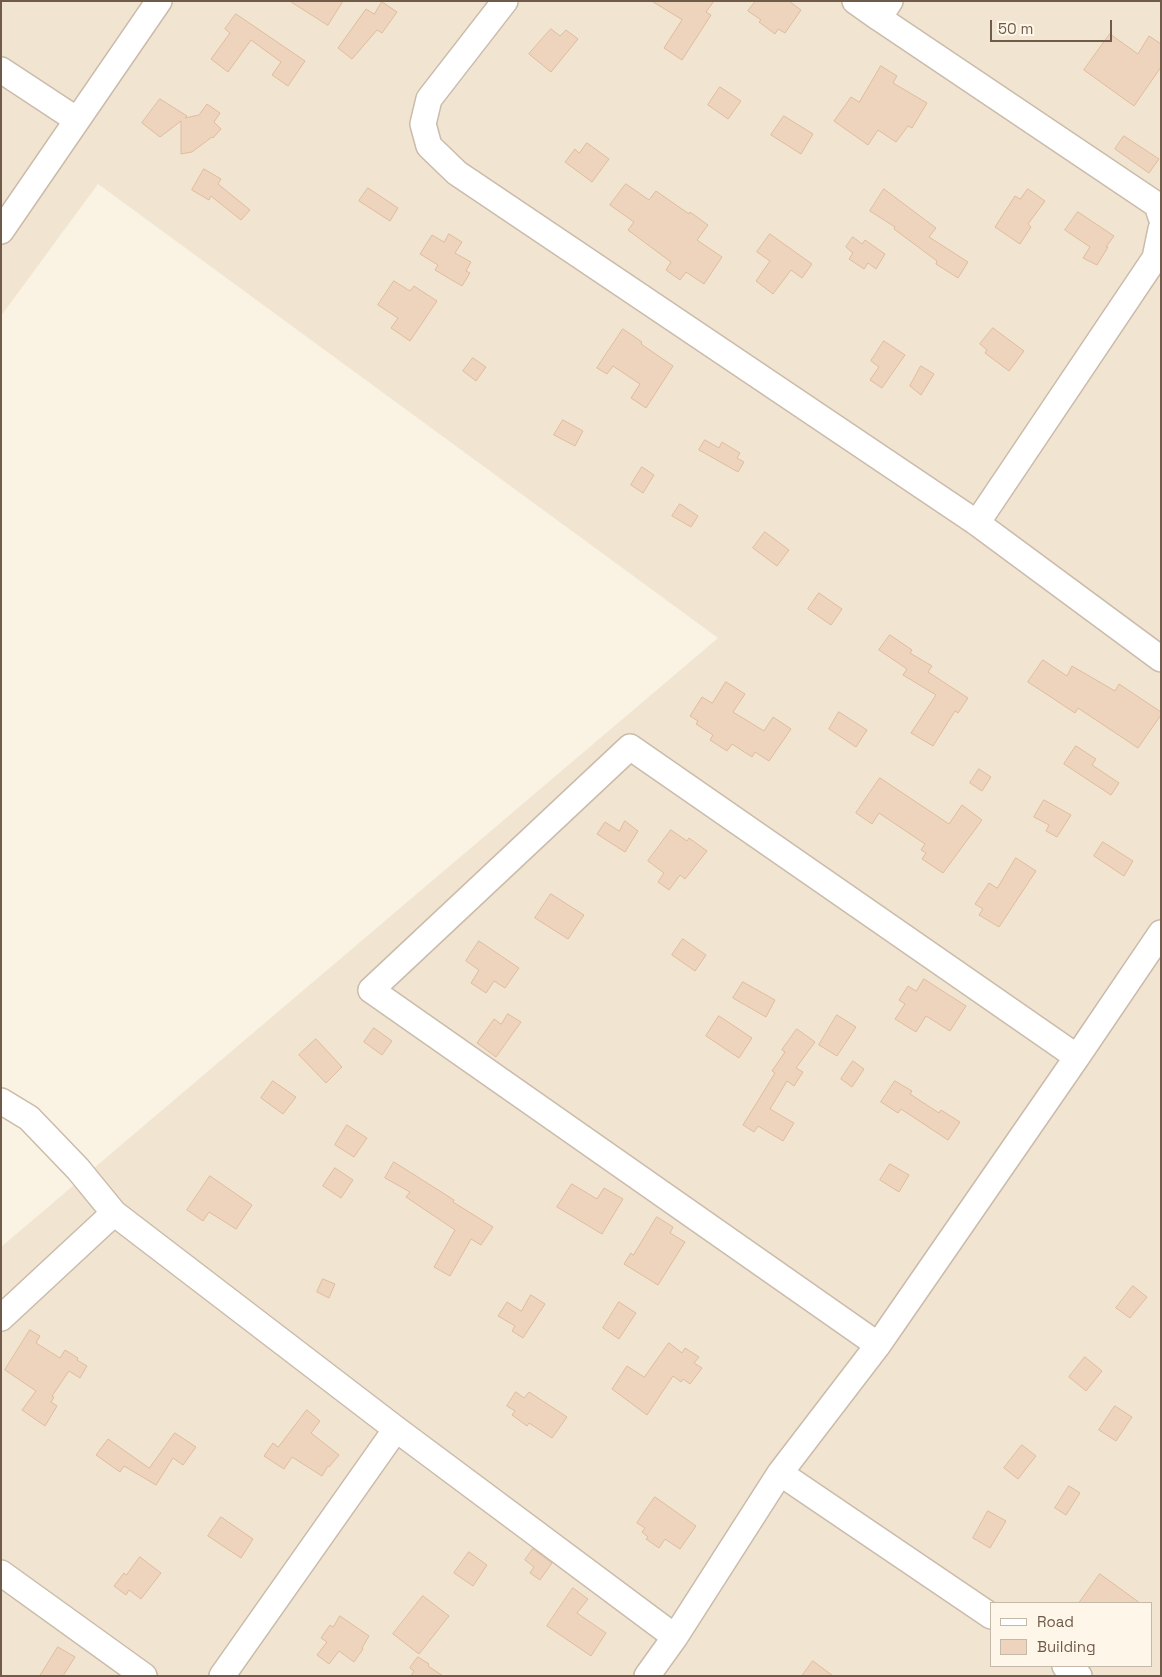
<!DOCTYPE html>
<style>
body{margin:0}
#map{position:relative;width:1162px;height:1677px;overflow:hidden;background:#faf3e3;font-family:"Space Grotesk",sans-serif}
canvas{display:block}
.frame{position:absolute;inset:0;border:2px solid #705b4b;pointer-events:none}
.legend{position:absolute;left:990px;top:1602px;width:162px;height:65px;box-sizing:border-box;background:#fef7e9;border:1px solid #c5b9aa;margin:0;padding:6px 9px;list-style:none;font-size:15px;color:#705b4b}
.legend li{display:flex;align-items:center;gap:10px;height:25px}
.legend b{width:25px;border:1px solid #c5b9aa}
.scale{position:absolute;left:990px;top:20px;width:122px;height:22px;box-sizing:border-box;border:2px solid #705b4b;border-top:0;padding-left:6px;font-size:15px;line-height:18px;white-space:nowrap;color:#705b4b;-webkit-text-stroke:4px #fef7e9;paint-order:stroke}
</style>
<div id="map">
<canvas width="1162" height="1677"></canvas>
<div class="frame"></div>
<ul class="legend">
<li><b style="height:6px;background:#fff"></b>Road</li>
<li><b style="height:14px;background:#eed4bc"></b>Building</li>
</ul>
<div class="scale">50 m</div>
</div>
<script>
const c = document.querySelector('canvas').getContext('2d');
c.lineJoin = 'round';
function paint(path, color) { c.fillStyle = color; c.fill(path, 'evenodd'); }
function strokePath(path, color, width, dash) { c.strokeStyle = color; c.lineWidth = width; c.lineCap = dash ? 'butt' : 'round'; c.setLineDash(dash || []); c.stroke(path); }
paint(new Path2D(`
 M1,1h1160v1675h-1160v-429l717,-609 -620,-454 -97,132zM991,1603h160v63h-160z`), '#f1e5d2');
const building = new Path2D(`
 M290,1h53l-15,24z
 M652,1h62l-8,11 5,3 -29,45 -18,-12 18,-28z
 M756,1h33l12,9 -16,23 -7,-4 -3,5 -16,-12 2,-2 -13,-9z
 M382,2l15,10 -15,21 -5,-3 -25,29 -14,-11 28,-39 8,5z
 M236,14l69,47 -17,25 -16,-11 9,-13 -30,-22 -23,32 -17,-13 19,-26 -5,-4z
 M551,29l9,7 6,-6 12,9 -27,33 -22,-18z
 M1110,34l28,20 11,-18 12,8v23l-27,39 -50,-36z
 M881,66l16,10 -4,7 34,20 -15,25 -4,-2 -12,16 -18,-12 -10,15 -34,-24 17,-24 8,5z
 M720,87l21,14 -13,18 -20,-14z
 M160,99l27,17 -2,2 14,-3 8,-11 13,9 -6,9 7,7 -8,9 -1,-1 -20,15 -11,2v-33l-21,16 -18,-14z
 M784,116l29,18 -12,20 -30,-19z
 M1124,136l35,23 -10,14 -34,-24z
 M587,143l22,16 -17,23 -27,-20 10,-13 4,4z
 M204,169l17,10 -3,5 32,26 -9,10 -30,-24 -2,4 -17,-10z
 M626,184l23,16 7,-9 33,23 1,-2 18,13 -11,15 25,17 -18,27 -18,-12 -6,8 -14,-10 5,-8 -43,-32 6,-8 -24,-17z
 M368,188l30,20 -8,13 -31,-20z
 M884,189l52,39 -7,9 39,25 -10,16 -22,-14 1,-3 -43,-32 1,-2 -25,-16z
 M1028,189l17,12 -17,23 3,3 -11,17 -25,-17 20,-31 5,3z
 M1078,212l36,24 -8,11h2l-11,18 -14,-7 7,-11 -25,-17z
 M449,234l13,8 -7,11 16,9 -5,9 4,2 -8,13 -27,-16 3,-5 -18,-11 12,-19 12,7z
 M770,234l42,30 -10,14 -11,-8 -18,24 -17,-13 14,-20 -13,-9z
 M853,237l9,7 3,-4 20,14 -9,15 -8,-6 -4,6 -15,-10 4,-6 -7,-6z
 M394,281l16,10 4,-5 23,15 -27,40 -19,-13 7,-10 -20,-13z
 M993,328l31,23 -15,20 -24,-18 2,-3 -7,-6z
 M623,329l19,13 -1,2 32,22 -27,42 -15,-10 9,-14 -27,-18 -6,8 -10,-6z
 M884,341l21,14 -23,33 -12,-8 9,-13 -8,-6z
 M473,358l13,9 -10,14 -13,-10z
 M921,366l13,8 -13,21 -11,-9z
 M563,420l20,11 -8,15 -21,-11z
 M705,440l14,8 3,-6 18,11 -3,5 7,4 -6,10 -39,-22z
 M642,467l12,8 -11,18 -12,-8z
 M680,504l18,12 -7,11 -19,-11z
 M765,532l24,18 -12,16 -24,-18z
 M819,593l23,16 -11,16 -23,-16z
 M890,635l22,15 -2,3 22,13 -4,6 40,26 -10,15 -3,-2 -22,35 -22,-13 25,-38 -33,-20 4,-6 -28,-19z
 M1043,660l24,16 5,-10 43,25 4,-7 42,28v3l-23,33 -60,-40 -3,5 -47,-31z
 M726,682l19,12 -12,18 31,19 9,-14 18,12 -22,32 -14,-9 -3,5 -20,-13 -5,7 -17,-11 3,-5 -17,-11 2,-3 -8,-5 12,-19 10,6z
 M839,712l28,18 -11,17 -27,-18z
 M1076,746l20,13 -4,6 27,18 -8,12 -47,-31z
 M979,769l12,8 -9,14 -12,-8z
 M880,778l69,46 13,-19 20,15 -39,53 -21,-14 4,-6 -5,-3 4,-6 -46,-31 -7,11 -16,-11z
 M1044,800l27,15 -14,22 -11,-6 3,-6 -15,-8z
 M625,821l13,10 -13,21 -28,-18 8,-12 14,9z
 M671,830l16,11 2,-3 18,13 -22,28 -5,-4 -11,15 -11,-8 6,-9 -16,-12z
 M1103,842l30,19 -9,15 -30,-20z
 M1016,858l20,13 -37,56 -20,-12 4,-6 -8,-5 14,-21 8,5z
 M551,894l33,21 -16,24 -33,-21z
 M683,939l23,16 -11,16 -23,-16z
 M479,941l40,27 -14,20 -11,-7 -8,12 -15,-10 8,-13 -13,-9z
 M924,979l42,27 -16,25 -24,-15 -10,16 -21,-13 10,-15 -6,-4 9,-14 8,5z
 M743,982l32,18 -9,17 -33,-19z
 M508,1014l13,8 -25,35 -19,-14 17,-24 7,5z
 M837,1015l19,12 -19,29 -18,-11z
 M719,1016l33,22 -13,20 -33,-22z
 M374,1028l18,13 -10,14 -18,-13z
 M797,1029l18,13 -19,26 7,4 -9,14 -7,-5 -17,28 24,14 -11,18 -25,-15 -4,6 -11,-7 32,-52 -3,-2 13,-19 -3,-2z
 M316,1039l26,28 -16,16 -27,-28z
 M853,1061l11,8 -12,18 -11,-8z
 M273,1081l23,16 -13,17 -22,-16z
 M895,1081l17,10 -2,3 29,19 2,-3 19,12 -12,18 -47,-31 -3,4 -17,-11z
 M347,1125l20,13 -13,19 -19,-12z
 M394,1162l60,38 -1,2 40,25 -12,18 -10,-6 -21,37 -16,-9 21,-37 -49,-33 4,-5 -25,-14z
 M890,1164l19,11 -10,17 -19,-12z
 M335,1168l18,12 -12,18 -18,-12z
 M210,1176l42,29 -16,24 -27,-17 -6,9 -16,-11z
 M572,1184l25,15 7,-11 19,11 -21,35 -45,-27z
 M657,1217l16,10 -3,6 15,9 -27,43 -34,-21 7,-11 2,2z
 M323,1279l12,5 -6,14 -12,-6z
 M1133,1286l14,11 -17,21 -14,-10z
 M531,1295l14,9 -22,34 -11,-7 3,-5 -17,-10 9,-14 14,9z
 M619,1302l17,11 -17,26 -16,-11z
 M30,1330l10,6 -4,7 24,15 5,-8 13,8 -1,2 10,6 -7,12 -11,-7 -17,25 2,1 -3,5 6,4 -12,20 -23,-16 14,-19 -31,-21z
 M669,1343l13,10 3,-5 14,9 -5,6 8,5 -12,16 -7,-5 -2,3 -8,-6 -26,39 -35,-26 15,-23 17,11z
 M1085,1357l17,14 -16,20 -17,-14z
 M516,1392l8,6 5,-6 38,25 -15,21 -23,-15 -2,3 -15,-11 3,-4 -8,-5z
 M1115,1406l17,11 -16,24 -17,-11z
 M307,1410l13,11 -9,12 28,22 -10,12 -1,-1 -6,10 -30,-19 -8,12 -20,-13 9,-13 5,4z
 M175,1433l21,14 -13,18 -10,-7 -17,27 -32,-19 -4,6 -24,-17 12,-16 41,29z
 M1022,1445l14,11 -18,23 -14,-11z
 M1069,1486l11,7 -14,22 -11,-7z
 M655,1497l41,29 -16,23 -15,-10 -6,9 -13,-9 2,-2 -6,-5 3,-4 -8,-5z
 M988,1511l18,10 -16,27 -17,-10z
 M221,1517l32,22 -12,19 -33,-22z
 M533,1549l19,14 -12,17 -10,-7 4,-6 -9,-7z
 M469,1552l18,13 -14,21 -19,-13z
 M140,1557l21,16 -20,26 -12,-9 -3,5 -12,-9 10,-13 2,2z
 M1100,1574l40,29h-61z
 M573,1588l15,11 -11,14 29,20 -15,23 -44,-30z
 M423,1596l26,20 -30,38 -26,-20z
 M340,1616l29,20 -7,12 1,1 -9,13 -15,-11 -10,13 -12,-9 10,-13 -6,-4 9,-13 3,2z
 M58,1647l17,10 -12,19h-23z
 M418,1657l11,7 -1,2 15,10h-32l3,-5 -4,-3z
 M813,1661l20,15h-31z`);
paint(building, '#eed4bc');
strokePath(building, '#dfbc9e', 1);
const minor = new Path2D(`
 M505,1l-76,98 -6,25 6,22 28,27 520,350 184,136
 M855,1l24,17
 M890,1l-11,17 278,187 4,12
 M1,70l76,50
 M1,231l158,-230
 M977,523l178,-265 6,-29
 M1,1101l28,17 49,51 36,44
 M1,1318l113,-105 282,216 279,208
 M878,1345l-507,-355 259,-243 447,310
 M780,1473l211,143
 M1,1573l143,103
 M1065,1666l14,10
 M222,1676l174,-247
 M647,1676l28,-39 105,-164 98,-128 199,-288 84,-124`);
strokePath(minor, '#cabbaa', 28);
strokePath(minor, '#fff', 25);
</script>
